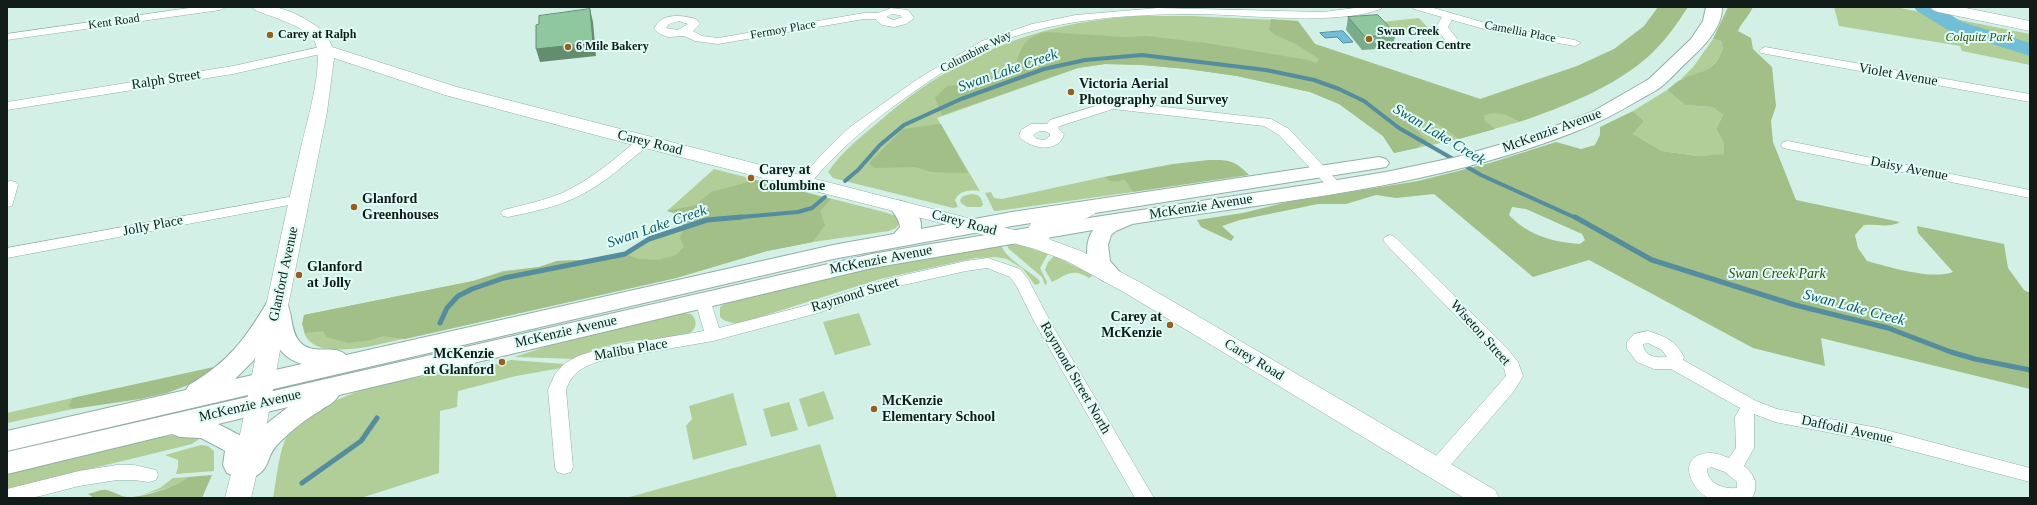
<!DOCTYPE html>
<style>
body{margin:0}
#map{position:relative;width:2037px;height:505px;overflow:hidden;background:#d3f0e7;font-family:Georgia,serif}
canvas{display:block}
.frame{position:absolute;inset:0;border:8px solid #111c19;pointer-events:none}
</style>
<div id="map">
<canvas width="2037" height="505"></canvas>
<div class="frame"></div>
</div>
<script>
const c = document.querySelector('canvas').getContext('2d');
c.lineJoin = 'round';
function paint(path, color) { c.fillStyle = color; c.fill(path, 'evenodd'); }
function strokePath(path, color, width, dash) { c.strokeStyle = color; c.lineWidth = width; c.lineCap = dash ? 'butt' : 'round'; c.setLineDash(dash || []); c.stroke(path); }
function drawText(font, color, halo, rows, align = 'center') {
  c.font = font + ' Georgia,serif'; c.lineWidth = 4; c.setLineDash([]); c.textBaseline = 'middle'; c.strokeStyle = halo; c.fillStyle = color; for (const [text, x, y, turn = 0] of rows) {
    c.save(); c.translate(x, y); c.rotate((+turn || 0) * Math.PI / 180); c.textAlign = isNaN(turn) ? turn : align; if (halo) c.strokeText(text, 0, 0); c.fillText(text, 0, 0); c.restore();
  }
}
paint(new Path2D(`
 M1834,7h61l135,27v31l-68,-14 -2,-5 -121,-20z
 M1135,16h56l107,5 17,23 165,55 39,23 -69,19 -56,12 -11,-17 -44,-32 -29,-12 -73,-16 -50,-7 -45,-4 -37,-1 -27,4 -141,50 43,73c-10,-1 -20,-1 -25,9l3,7 -5,1 -120,-30 -5,-6c12,-18 30,-33 47,-47 76,-68 159,-102 260,-109z
 M1419,18l12,13 -37,3 -12,-12z
 M1713,39l8,2 2,7c-9,23 -19,25 -42,31l13,-13z
 M1667,90l18,15 28,2 10,8 -7,14 8,14 1,11 -27,2 -36,-5 -29,-17 11,-13 -11,-10z
 M714,169l170,43 12,4 4,7 -4,5 -7,3 -76,11 -46,9 -91,27 -309,69c-27,4 -71,9 -63,-32l169,-34 30,-10 36,-4 18,-6 46,-2 22,-5 24,-15 32,-11 2,-4c-5,-8 -8,-11 -16,-13z
 M1104,177l11,4 7,-2 5,1 6,12 -136,19h-3l-9,-18 6,-1 3,6 8,1z
 M972,194c8,1 9,3 11,11l-2,2h-14l-6,-4 -1,-3 3,-4z
 M1006,244l14,1 28,9 -8,14 7,14 -1,3h-1l-3,-8 -33,-28z
 M1001,245c5,14 27,25 38,35l1,3 -5,2 -12,-16 -16,-10 -11,-2 -21,1 -95,21 -139,44c-8,0 -15,0 -21,-6v-10l6,-4 128,-32z
 M1054,256l39,19 -4,3c-16,-10 -21,-4 -37,4l-7,-12 3,-8z
 M681,313l10,1c7,7 6,15 -3,20 -12,6 -30,5 -43,6 -22,1 -51,7 -69,19l-62,-2 68,-22z
 M859,313l12,32 -36,10 -12,-33z
 M511,360l53,4 -3,4 -45,8 -58,15 -1,16 -17,4 -1,62 -78,25h-88c3,-16 6,-46 13,-60 4,-7 11,-12 17,-17 52,-43 129,-43 191,-56z
 M824,391l10,28 -26,8 -9,-28z
 M733,393l14,52 -54,15 -7,-34 6,-7 -3,-13z
 M72,398l-2,7 3,4 -66,14v-10z
 M789,402l9,28 -27,7 -8,-28z
 M184,435l18,2 -10,7 -20,5 -165,40v-18l150,-34z
 M820,444l17,54h-211z
 M201,445l7,1 6,5v20l-38,3 2,-7v-7l-13,-5z
 M188,477c-12,11 -30,13 -46,18l18,-7 13,-10z`), '#b1cd98');
paint(new Path2D(`
 M1658,7h30c-11,17 -23,34 -38,48 -35,32 -87,52 -131,67 -13,-8 -20,-11 -35,-7l1,6 10,8 -36,10c-19,-14 -25,-22 -49,-14l17,15 -10,8 -23,5 -11,-17 -44,-32 -29,-12 -73,-16 -50,-7 -45,-4 -37,-1 -27,4 -136,47 -7,-17 12,-12 26,-2 42,-17c7,-22 9,-30 32,-35l77,5 22,-1 60,7 102,17 8,3 3,-4 -23,-15 -19,-8 -8,-6 2,-11 27,2 17,23 165,55 97,-33 37,-17 30,-23z
 M1728,7h25c-4,9 -11,15 -15,24l13,7 2,11 19,18 4,39 -5,15 2,21 23,58 104,22c-10,6 -23,2 -36,3l-9,10 3,13 9,13c23,6 63,19 86,11l-35,-39 -1,-7 87,18 4,24 16,22 6,3v96l-209,-51 4,28 -72,-18 -164,-88 -56,17 -99,-83 -38,4 -20,-3 -30,9h-28l-78,16 -18,6 12,11 -3,4 -30,-14 -4,-7 46,-7 44,-11 131,-21 72,-18 66,-21 25,7 14,-4 5,-10v-8l33,-16 11,10 -11,13 29,17 36,5 26,-2v-11l-8,-14 7,-14 -10,-8 -28,-2 -18,-15c5,-4 10,-9 15,-11 23,-10 31,-5 41,-31l-2,-7 -8,-2zM1512,207l14,2 56,25 3,6 -5,4c-28,-2 -52,-9 -71,-29z
 M941,124l27,49 -36,-1 -17,-5 -41,1 -5,-5 34,-34z
 M1209,160c21,0 25,0 40,15l-116,17c-12,-19 -5,-10 -23,-11l-6,-4 69,-13z
 M756,180l75,19 -11,12 5,14 -12,17 -46,9 -91,27 -271,61 -23,-3 -11,4 -23,3 -21,-6 -4,-6 -18,2 -3,-9 2,-9 169,-34 30,-9 36,-5 18,-6 46,-2 22,-5 14,5 20,1 17,-5 8,-8 -4,-9 3,-7 -2,-3 2,-4 -8,-11 -8,-2 29,-6 15,-13z
 M223,365l-19,14 -37,14 -27,6 -67,10 -4,-3 3,-8z
 M212,475l-10,23h-108l-6,-4c5,-1 14,-5 18,-4 7,1 13,6 21,7 15,1 50,-10 61,-20z`), '#a1bf86');
const water = new Path2D(`
 M1343,31l10,11 -10,1 -6,-6 -12,1 -5,-5z`);
paint(water, '#71bed6');
strokePath(water, '#548d9d', 1);
strokePath(new Path2D(`
 M845,181l13,-11 22,-25 24,-20 57,-26 83,-30 41,-9 57,-5 124,15 48,10 25,9 25,12 35,27 82,47 95,43
 M730,218l68,-6 14,-4 13,-11`), '#548d9d', 4);
strokePath(new Path2D(`
 M1575,217l77,43 143,45 93,23 63,24 24,7 55,11
 M440,323l7,-15 11,-12 14,-7 32,-11 121,-24 24,-15 58,-19 35,-3
 M302,483l59,-42 16,-23`), '#548d9d', 5);
paint(new Path2D(`
 M1914,7h24l24,15 68,21v13l-82,-26 -31,-19z`), '#71bed6');
const street = new Path2D(`
 M196,7h30l-6,3 -213,30v-6z
 M1363,7h20l-2,2c-10,3 -21,6 -31,7 -49,6 -101,-1 -150,-2 -67,0 -136,4 -199,27 -32,12 -61,33 -89,52 -39,27 -73,56 -103,92h-10l-2,-3 27,-30 26,-25 69,-49 63,-37 50,-17 44,-9 82,-7 165,4z
 M1412,7h18l66,19 79,14 6,3 -6,3 -80,-14 -43,-12 -4,7 12,16 -2,2 -48,6 -4,-2 -2,-2 2,-2 39,-5 -9,-13 6,-10 -28,-8z
 M891,8l17,2 6,8 -8,6 -12,3 -12,-2 -7,-6h-11l-146,25 -23,-3 -11,-5 -16,1 -8,-3 -6,-5c7,-17 28,-14 42,-10l4,5 -7,7 9,5 16,2 146,-25h14zM892,14l8,1 2,2 -8,3 -8,-3zM679,21l9,3 -10,6 -12,-2 3,-4z
 M325,46l6,4 -2,2 -96,22 -226,36v-8l226,-36z
 M1765,47l265,47v8l-269,-49 -2,-2 2,-2z
 M1112,101l159,18 18,10 53,57 -2,3h-10l-51,-54 -15,-9 -151,-17 -53,17 -2,2 6,6c-5,20 -35,15 -45,2l2,-6 10,-6h16l3,-4zM1039,131h6l5,3v2l-6,4 -7,-1 -4,-4z
 M644,138l5,1 2,3 -2,3c-23,18 -44,38 -70,51 -22,11 -47,16 -71,21l-5,-1 -2,-3 2,-3c20,-5 40,-9 59,-17 29,-13 52,-34 77,-54z
 M1788,141l242,49v8l-247,-50 -2,-3 2,-3z
 M11,181l5,1 2,3 -6,21 -5,1v-25z
 M300,195l5,1 2,3 -2,3 -298,56v-10z
 M1390,235l5,2 110,109 13,16 5,14 -9,15 -71,83 -7,2 -7,-2 -2,-5 2,-5 77,-88 -2,-8 -11,-14 -108,-111 -2,-3 2,-3z
 M988,258l32,11 8,10 23,44 103,175h-19l-100,-175 -19,-38 -6,-8 -23,-9 -21,3 -76,17 -72,25 -105,28 -109,19c-18,5 -32,11 -38,30l7,77 -2,5 -7,2 -7,-2 -2,-5 -7,-77 7,-16 9,-10 14,-8 25,-8 101,-17 -9,-31 2,-4 6,-1 6,1 10,32 89,-23 79,-26 79,-18z
 M1648,331c17,5 28,10 36,26l-1,3 73,41 21,8 101,19 152,40v14l-152,-40 -103,-20 -21,-8v34l-10,18c11,9 15,19 8,32l-45,-1c-20,-12 -29,-44 4,-44 6,0 13,3 18,5l7,-10 -1,-31 5,-9 -69,-39h-17l-17,-7 -10,-13v-7l7,-8zM1648,343l14,7 5,7c-10,1 -23,0 -24,-13zM1711,467l14,5 12,10v6c-13,1 -29,-3 -30,-19z
 M117,465h17l22,5 2,5 -2,5 -7,2 -15,-2h-17l-38,6 -47,12h-25v-9l72,-18z`);
const secondary = new Path2D(`
 M252,7c7,0 16,-1 23,0 19,4 52,20 57,40l125,40 569,146 6,-12 39,-11 12,-6 7,-2 7,2 3,4c-10,14 -32,14 -47,19l-5,2 -2,5 5,6 30,11 62,33 352,206 4,8h-35l-337,-204 -60,-33 -32,-12 -98,-27 -300,-76 -192,-51 -111,-37 -7,54 -39,194 -26,144 -11,48h-26c17,-63 27,-128 41,-192 11,-51 22,-103 34,-154 5,-25 25,-86 15,-110 -6,-15 -46,-26 -60,-32z
 M1930,7h31l69,14v10l-92,-19 -5,-2z`);
const primary = new Path2D(`
 M1706,7h16c1,21 -20,41 -34,54 -9,8 -17,18 -26,25 -7,6 -15,9 -23,14 -22,13 -43,24 -67,33 -140,55 -293,68 -440,91l-16,7 -5,4 -3,10 2,16 14,16 -3,5c-28,8 -43,-30 -28,-52l-221,38 -533,127c-5,9 -13,11 -21,17 -14,8 -28,20 -39,31 -16,15 -5,28 -34,38l-18,-8 -4,-8 2,-14 -3,-2 -21,-11 -21,-1 -8,-3 -165,40v-22l865,-198 197,-33 244,-37 73,-12 71,-15 69,-20 66,-25 57,-33 42,-40 12,-18zM288,407l-28,22 -10,15 -3,-5 -29,-15z
 M1379,157l7,2 3,4 -3,4 -374,59 -179,33 -826,192v-20l179,-41 3,-5c40,-23 57,-47 80,-86l8,-2 8,2c8,13 5,31 14,42 13,16 35,2 47,14l487,-110 61,-11 6,-7c-1,-9 -7,-14 -11,-21l3,-5c15,-3 31,12 29,28l91,-17zM272,335c6,15 14,24 30,29l-67,15 18,-18z`);
strokePath(street, '#92aea5', 1);
strokePath(secondary, '#92aea5', 1);
strokePath(primary, '#92aea5', 2);
paint(street, '#fff');
paint(secondary, '#fff');
paint(primary, '#fff');
paint(new Path2D(`
 M1348,17l48,17 -4,14 -30,2 -16,-20z`), '#7bac89');
paint(new Path2D(`
 M590,9l3,13 3,34 -56,6 -4,-13z`), '#648c6f');
const building = new Path2D(`
 M590,9l3,34 -57,6v-24l3,-1v-8z
 M1378,15l18,19 -31,3 -17,-20z`);
paint(building, '#8fc89f');
strokePath(building, '#648c6f', 1);
for (const [x, y, r, color] of [
 [270,35,4,"#995e1e"],
 [1369,39,4,"#995e1e"],
 [568,47,4,"#995e1e"],
 [1071,92,4,"#995e1e"],
 [751,178,4,"#995e1e"],
 [354,207,4,"#995e1e"],
 [299,275,4,"#995e1e"],
 [1170,325,4,"#995e1e"],
 [502,362,4,"#995e1e"],
 [874,409,4,"#995e1e"]
]) { const dot = new Path2D(); dot.arc(x, y, r, 0, 2 * Math.PI); c.fillStyle = color; c.fill(dot); strokePath(dot, '#e0fef5', 1.5); }
drawText('12px', '#111c19', '#e0fef5', [
 ["Kent Road",114,22,-8],
 ["Fermoy Place",783,30,-10],
 ["Camellia Place",1520,32,11],
 ["Columbine Way",976,52,-27]
]);
drawText('bold 12px', '#111c19', '#e0fef5', [
 ["Swan Creek",1377,32],
 ["Recreation Centre",1377,46],
 ["Carey at Ralph",278,35],
 ["6 Mile Bakery",576,47]
], 'left');
drawText('italic 12px', '#304a0e', '#e0fef5', [
 ["Colquitz Park",1979,38]
]);
drawText('14px', '#111c19', '#e0fef5', [
 ["Violet Avenue",1898,75,10],
 ["Ralph Street",166,80,-9],
 ["McKenzie Avenue",1552,131,-20],
 ["Carey Road",650,143,14],
 ["Daisy Avenue",1909,169,11],
 ["McKenzie Avenue",1201,207,-9],
 ["Carey Road",964,223,15],
 ["Jolly Place",153,226,-11],
 ["McKenzie Avenue",881,260,-11],
 ["Glanford Avenue",284,274,-78],
 ["Raymond Street",855,295,-17],
 ["McKenzie Avenue",566,332,-13],
 ["Wiseton Street",1480,333,48],
 ["Malibu Place",631,350,-10],
 ["Carey Road",1254,360,31],
 ["Raymond Street North",1075,378,60],
 ["McKenzie Avenue",250,406,-13],
 ["Daffodil Avenue",1847,430,12]
]);
drawText('bold 14px', '#111c19', '#e0fef5', [
 ["Victoria Aerial",1079,84],
 ["Photography and Survey",1079,100],
 ["Carey at",759,170],
 ["Columbine",759,186],
 ["Glanford",362,199],
 ["Greenhouses",362,215],
 ["Glanford",307,267],
 ["at Jolly",307,283],
 ["Carey at",1162,317,"right"],
 ["McKenzie",1162,333,"right"],
 ["McKenzie",494,354,"right"],
 ["at Glanford",494,370,"right"],
 ["McKenzie",882,401],
 ["Elementary School",882,417]
], 'left');
drawText('italic 14px', '#304a0e', '#e0fef5', [
 ["Swan Creek Park",1777,274]
]);
drawText('italic 15px', '#155667', '#e0fef5', [
 ["Swan Lake Creek",1008,71,-19],
 ["Swan Lake Creek",1439,135,31],
 ["Swan Lake Creek",657,227,-19],
 ["Swan Lake Creek",1854,308,15]
]);
</script>
